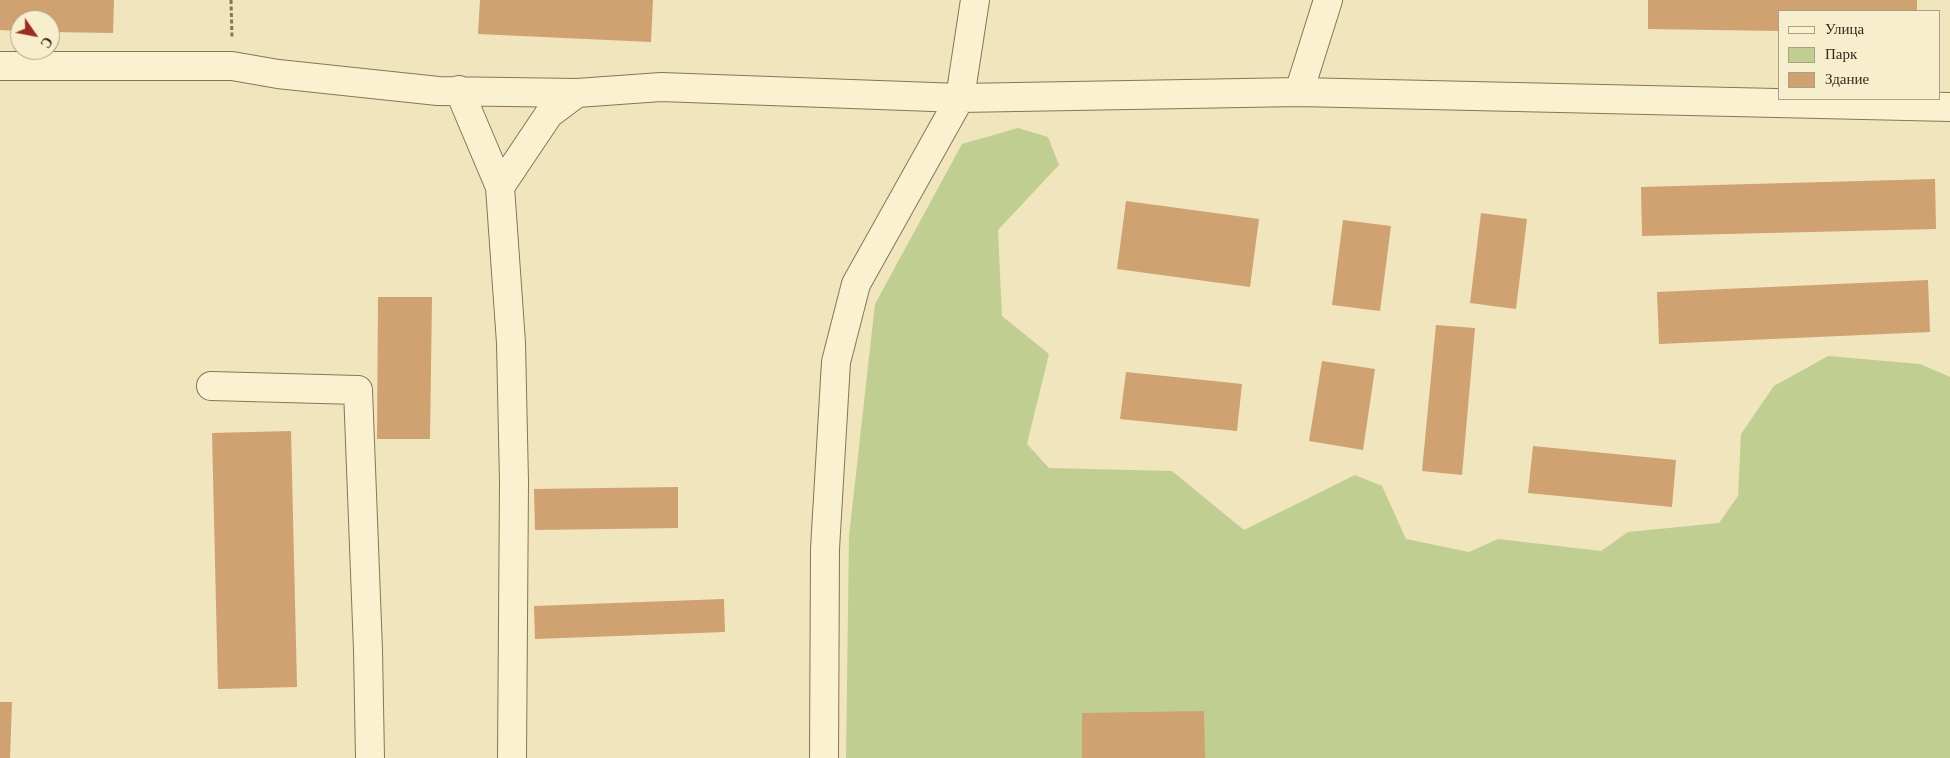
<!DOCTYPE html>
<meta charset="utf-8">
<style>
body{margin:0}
#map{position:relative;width:1950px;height:758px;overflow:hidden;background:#f0e5bd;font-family:"Crimson Pro",serif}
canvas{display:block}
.legend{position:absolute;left:1778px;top:10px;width:162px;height:90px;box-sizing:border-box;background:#f7eecd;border:1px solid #aaa086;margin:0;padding:6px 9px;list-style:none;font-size:15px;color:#372b1b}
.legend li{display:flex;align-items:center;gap:10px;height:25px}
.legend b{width:25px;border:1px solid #aaa086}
.north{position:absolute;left:10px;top:10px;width:50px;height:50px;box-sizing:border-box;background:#f7eecd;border:1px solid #aaa086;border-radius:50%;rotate:123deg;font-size:14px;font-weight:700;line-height:20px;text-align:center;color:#372b1b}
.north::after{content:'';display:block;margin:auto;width:18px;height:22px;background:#9a2c22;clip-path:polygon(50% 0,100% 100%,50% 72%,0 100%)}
</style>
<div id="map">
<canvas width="1950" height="758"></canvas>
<ul class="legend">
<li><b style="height:6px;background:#faf1d0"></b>Улица</li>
<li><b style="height:14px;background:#c1ce91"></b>Парк</li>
<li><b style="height:14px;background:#d0a171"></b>Здание</li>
</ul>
<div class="north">С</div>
</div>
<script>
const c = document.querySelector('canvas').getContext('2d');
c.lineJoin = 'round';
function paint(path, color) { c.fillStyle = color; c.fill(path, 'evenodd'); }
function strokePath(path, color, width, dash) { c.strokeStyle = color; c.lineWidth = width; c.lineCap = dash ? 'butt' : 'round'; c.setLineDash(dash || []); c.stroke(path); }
paint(new Path2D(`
 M1018,128l30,9 11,28 -61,65 4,86 47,38 -22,90 22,24 123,3 72,59 111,-55 27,11 24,53 63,13 29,-13 103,12 27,-19 91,-9 19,-27 3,-62 33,-48 54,-30 92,8 30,13v381h-1104l3,-222 26,-232 87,-160z`), '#c1ce91');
paint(new Path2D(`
 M0,0h114l-1,33 -63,-1v-12h-30v11l-20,-1z
 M480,0h173l-2,42 -173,-8z
 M1648,0h269v11h-138v20l-131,-2z
 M1935,179l1,50 -294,7 -1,-49z
 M1126,201l133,18 -9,68 -133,-18z
 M1481,213l46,6 -11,90 -46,-6z
 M1343,220l48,6 -11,85 -48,-6z
 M1928,280l2,52 -271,12 -2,-52z
 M378,297h54l-2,142h-53z
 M1436,325l39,3 -13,147 -40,-4z
 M1322,361l53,8 -12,81 -54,-9z
 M1126,372l116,12 -5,47 -117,-12z
 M291,431l6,256 -79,2 -6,-256z
 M1533,446l143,14 -4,47 -144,-14z
 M678,487v41l-143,2 -1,-41z
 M724,599l1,33 -190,7 -1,-33z
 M0,702h12l-2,56h-10z
 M1204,711l1,47h-123v-45z`), '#d0a171');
const minor = new Path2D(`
 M0,66h232l46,8 160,17 139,2 84,-6 299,11 339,-6 651,15
 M459,90l41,97 11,156 3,139 -2,276
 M1299,92l29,-92
 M500,187l49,-73 28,-21
 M211,386l147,4 10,260 2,108
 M824,758l1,-209 11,-187 20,-78 104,-186 15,-98`);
strokePath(minor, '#887555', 30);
strokePath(new Path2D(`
 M231,0l1,38`), '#887555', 3, [4, 2.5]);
strokePath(minor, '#faf1d0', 28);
</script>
